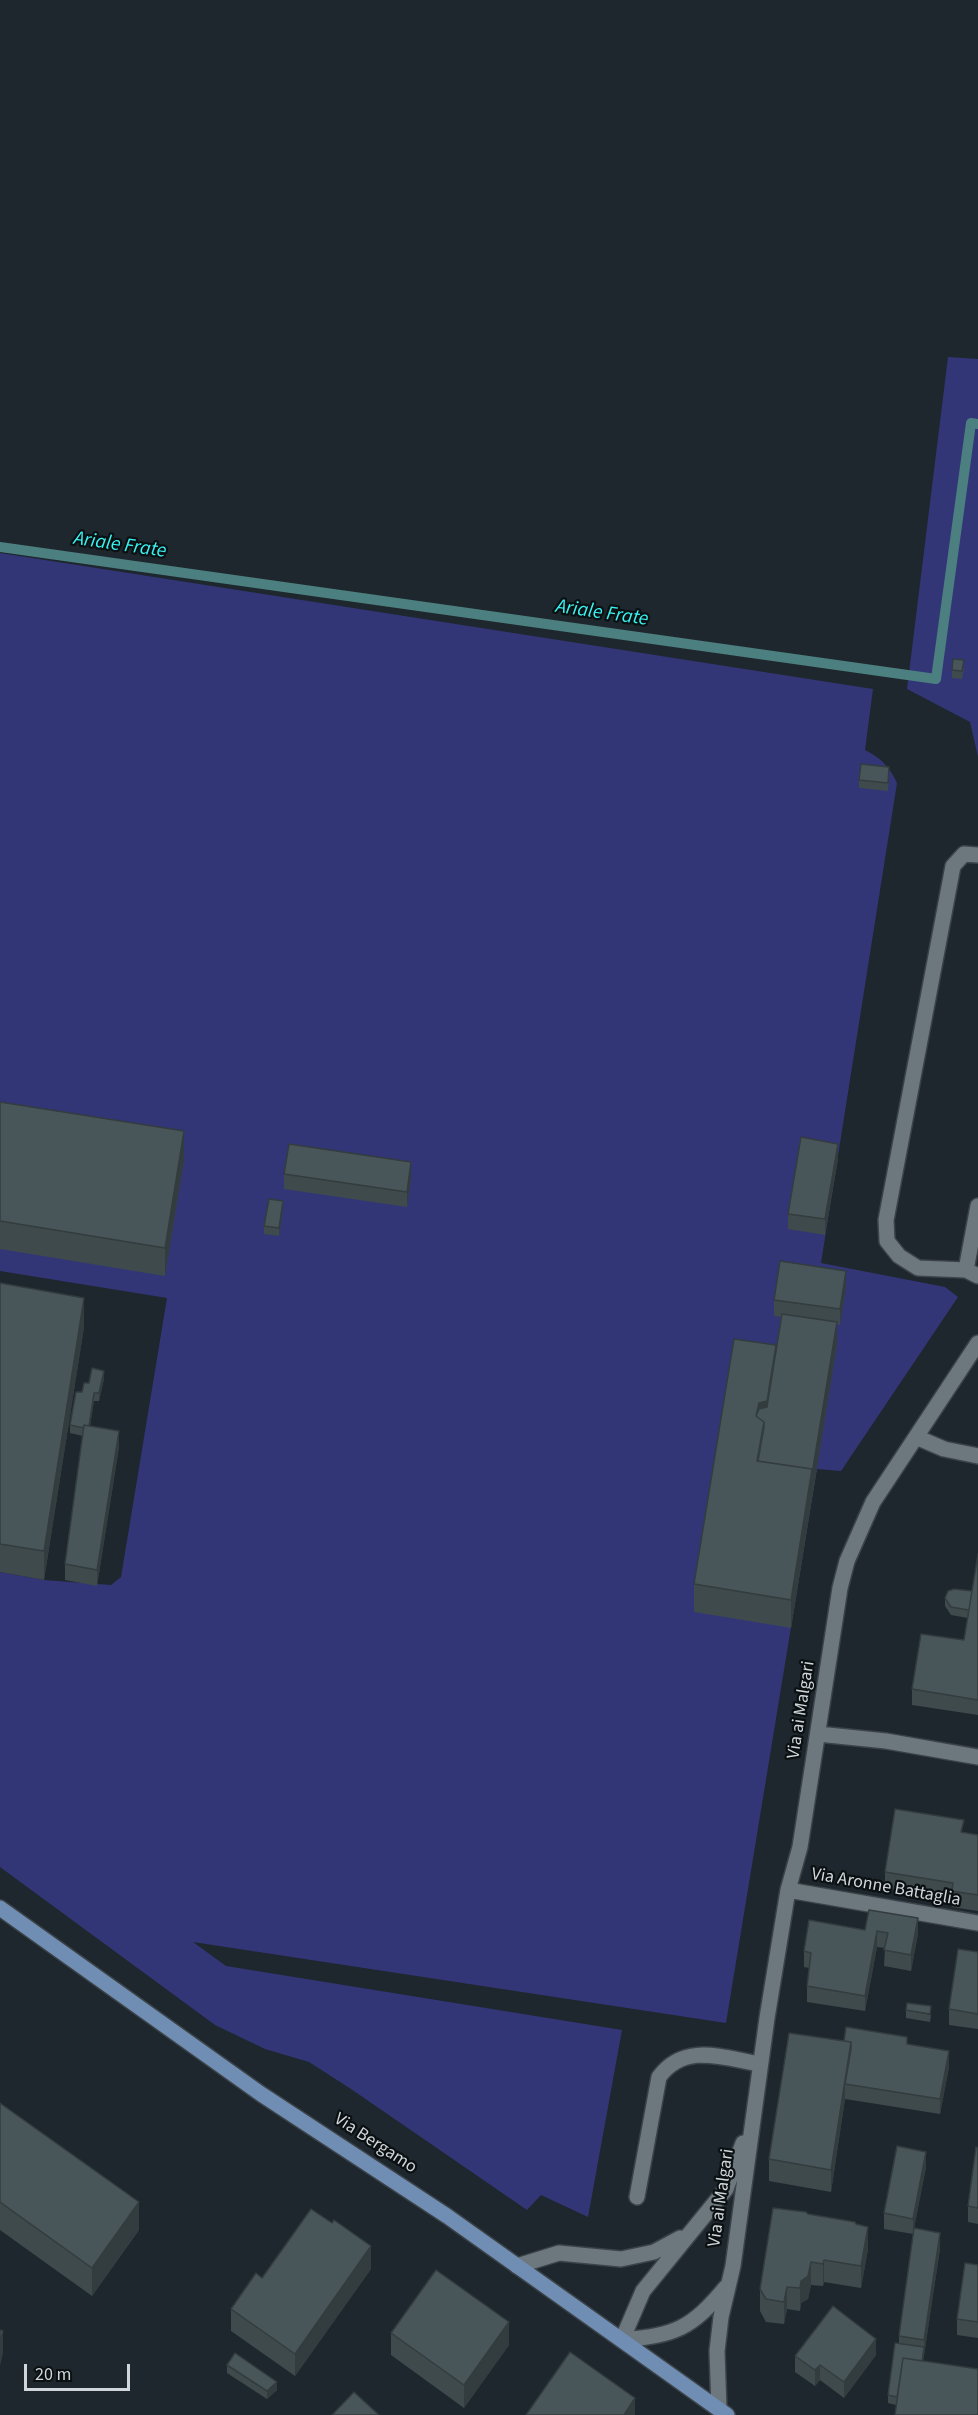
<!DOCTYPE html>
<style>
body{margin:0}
#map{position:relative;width:978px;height:2415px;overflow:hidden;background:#1e272d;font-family:"Source Sans 3",sans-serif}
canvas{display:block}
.scale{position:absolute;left:24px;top:2364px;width:106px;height:27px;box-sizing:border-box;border:3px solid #d0d6d9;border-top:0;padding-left:8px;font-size:18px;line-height:21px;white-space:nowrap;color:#d0d6d9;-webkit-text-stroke:4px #0b1012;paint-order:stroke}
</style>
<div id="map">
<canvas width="978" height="2415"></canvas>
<div class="scale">20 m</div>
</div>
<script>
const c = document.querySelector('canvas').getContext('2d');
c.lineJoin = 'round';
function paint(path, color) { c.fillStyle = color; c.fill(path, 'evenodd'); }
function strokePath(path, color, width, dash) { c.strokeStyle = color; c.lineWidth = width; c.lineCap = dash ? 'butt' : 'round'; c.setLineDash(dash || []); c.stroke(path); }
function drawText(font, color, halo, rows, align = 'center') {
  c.font = font + ' "Source Sans 3",sans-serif'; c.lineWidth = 4.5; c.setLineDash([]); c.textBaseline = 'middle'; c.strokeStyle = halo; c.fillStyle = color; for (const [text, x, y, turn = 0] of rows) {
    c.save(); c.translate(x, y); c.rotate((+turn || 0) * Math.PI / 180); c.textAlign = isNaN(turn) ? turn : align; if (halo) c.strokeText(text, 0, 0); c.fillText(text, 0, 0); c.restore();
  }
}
paint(new Path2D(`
 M948,357l30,2v398l-8,-35 -63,-33z
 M0,553l873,136 -8,61c16,8 24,16 32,33l-76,480 124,24 13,10 -117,174 -24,-2 -91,554 -533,-81 33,24 396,64 -34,187 -47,-22 -14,15 -176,-121 -42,-27 -44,-13 -50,-24 -215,-158v-295l44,8 67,5 10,-8 46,-279 -167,-27z`), '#323677');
strokePath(new Path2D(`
 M0,547l936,132 35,-256 7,1`), '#4c7f7f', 10);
const minor = new Path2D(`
 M978,855l-14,-1 -11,12 -67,354 1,21 12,15 19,12 48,2 12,6
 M966,1270l12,-64
 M916,1437l28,12 34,7
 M818,1734l68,7 92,16
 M788,1890l190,33
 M637,2197l22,-120c26,-35 64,-19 101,-13
 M517,2266l42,-13 62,6 33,-7 26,-14
 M726,2287c-35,42 -50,48 -104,53l21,-49 83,-102 17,-46
 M719,2409l-2,-58 4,-34 12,-51 34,-248 21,-128 12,-43 40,-259 7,-27 26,-59 105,-159`);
const major = new Path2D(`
 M0,1908l261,186 186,122 280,199`);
strokePath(minor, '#3c4348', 18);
strokePath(major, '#3c4348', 18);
strokePath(minor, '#6c777e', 15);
strokePath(major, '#708eb4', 15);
paint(new Path2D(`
 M964,668l-2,11 -10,-1v-8z
 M889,775l-1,16 -29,-3v-8z
 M0,1102l184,58 -19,116 -165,-27z
 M838,1159l-13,76 -37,-6v-15z
 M284,1174l127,4 -4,29 -123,-18z
 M283,1209l-4,27 -15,-2v-8z
 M0,1283l84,44 -40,253 -44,-8z
 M846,1287l-6,38 -3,-1v20l-46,284 -97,-16v-28l82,-233 5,-34 -7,-1v-16z
 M104,1379l-5,22h-5l-4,25 29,21 -22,139 -32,-6v-16l18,-128 -13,-3v-8l12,-33 7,-9z
 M978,1554v161l-66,-10v-16l52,-49 4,-22 -17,-3 -6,-9v-8l27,-7z
 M964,1833l14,2v76l-26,-4v-8l-67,-11v-16z
 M865,1930l53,4 -7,37 -27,-5 1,-18 -8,-1 -12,64 -58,-9v-16l2,-18 -5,-1v-16z
 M978,1952v77l-29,-4v-16z
 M906,2010l25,5 -1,7 -24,-4z
 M844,2041l63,3 42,23 -9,47 -95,-15 -14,93 -62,-11v-22z
 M0,2103l139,127 -47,66 -92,-66z
 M978,2148v76l-10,-2v-16z
 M926,2167l-12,61 26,21 -17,112 -27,44 -8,-2v-8l11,-51v-8l14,-102 -29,-5v-16z
 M808,2214l60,35 -7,39 -37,-6 -1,4 -12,-1 -3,14 -7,4 -1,8 -13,-2 -3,15 -18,-2 -6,-11v-22z
 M978,2265v73l-21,-3v-16z
 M371,2269l-76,107 -64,-45v-22l31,-31z
 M391,2333l118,12 -45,63 -73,-53z
 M876,2355l-32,43 -24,-18 -5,6 -20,-14v-16z
 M227,2365l50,25 -10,9 -40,-26z`), '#3f4a4d');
paint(new Path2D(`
 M184,1131v29l-19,116v-28z
 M838,1144v15l-13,76v-16z
 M411,1162v16l-4,29v-15z
 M283,1201v8l-4,27v-8z
 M846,1271v16l-6,38v-16z
 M84,1298v29l-40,253v-29z
 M837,1322v22l-46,284v-28z
 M776,1345v28l-19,93 -1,-50z
 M104,1371v8l-5,22v-8z
 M94,1393v8l-6,36v-8z
 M119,1431v16l-22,139v-16z
 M918,1918v16l-7,37v-16z
 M877,1931v16l-12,64v-15z
 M851,2042v23l-6,19v15l-14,93v-22z
 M949,2051v16l-9,47v-15z
 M926,2152v15l-13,67v-15z
 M139,2202v28l-47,66v-28z
 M868,2227v22l-7,39v-22z
 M940,2233v16l-20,134v-8l4,-28v-7z
 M371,2246v23l-76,107v-22z
 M824,2260v22l-1,4v-22z
 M811,2262v23l-3,14 -7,4 -1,8v-23l1,-7z
 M787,2287v22l-3,15v-22z
 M509,2322v23l-45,63v-23z
 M3,2331v22l-3,13v-23z
 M876,2339v16l-32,43v-16z
 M820,2365v15l-5,6v-16z
 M277,2382v8l-10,9v-8z
 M635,2398v17h-11z`), '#333c3e');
const building = new Path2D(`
 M953,659l11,1 -2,11 -10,-1z
 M861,764l28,3 -1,16 -29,-3z
 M0,1102l184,29 -19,117 -165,-27z
 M801,1137l37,7 -13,75 -37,-5z
 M289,1144l122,18 -4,30 -123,-18z
 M269,1199l14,2 -4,27 -15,-2z
 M780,1261l66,10 -6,38 -66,-9z
 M0,1283l84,15 -40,253 -44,-7z
 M782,1314l55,8 -25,152v-5l-54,-8 6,-34v-5l-8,-6 3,-7 8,-2z
 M734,1339l42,6 -9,56 -8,2 -3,13 8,6 -7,39 55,8 -21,131 -97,-16z
 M92,1368l12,3 -5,22h-5l-5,33 -5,-1v3l-14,-3 6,-33h6l2,-9h5z
 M84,1425l35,6 -22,139 -32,-6z
 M978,1554v146l-66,-11 9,-55 43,6z
 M954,1589l18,2 -3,19 -18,-3 -6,-9 3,-7z
 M895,1809l69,11 -3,12 17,3v60l-26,-4 1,-8 -68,-11z
 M869,1910l49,8 -7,37 -27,-5 4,-17 -11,-2 -12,65 -58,-10 4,-33 -7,-2 5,-31 56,10z
 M958,1949l20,3v62l-29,-5z
 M907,2003l24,3 -1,8 -24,-4z
 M846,2027l61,10v7l42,7 -9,48 -95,-15 6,-35v-7l-7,-1z
 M789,2033l62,9 -20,128 -62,-11z
 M0,2103l139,99 -47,66 -92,-66z
 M897,2146l29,6 -13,67 -29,-6z
 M976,2147l2,1v60l-10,-2z
 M773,2208l33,4 2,2 47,8 1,2 12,3 -7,39 -37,-6 -1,4 -12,-2 -3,14 -7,5 -1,7 -13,-1 -3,15 -18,-3 -6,-10z
 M311,2209l21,14 2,-3 37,26 -76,108 -64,-45 25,-36 6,5z
 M914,2228l26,5 -16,107 -25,-4z
 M965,2263l13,2v57l-21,-3z
 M436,2270l73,52 -45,63 -73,-52z
 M833,2306l43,33 -32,43 -24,-17 -5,5 -20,-14z
 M0,2330l3,1 -3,12z
 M895,2343l29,4 -2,14 -19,-3 -6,39 -9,-2z
 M570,2352l65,46 -11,17h-98z
 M235,2353l42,29 -10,9 -40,-26z
 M903,2358l75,11v46h-83z
 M354,2392l25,23h-47z`);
paint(building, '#495659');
strokePath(building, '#333c3e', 1.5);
drawText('18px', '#d0d6d9', '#0b1012', [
 ["Via ai Malgari",802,1710,-81],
 ["Via Aronne Battaglia",886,1888,10],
 ["Via Bergamo",375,2144,33],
 ["Via ai Malgari",722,2198,-82]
]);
drawText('italic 20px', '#39f3f2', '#0b1012', [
 ["Ariale Frate",120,546,8],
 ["Ariale Frate",602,614,8]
]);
</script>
